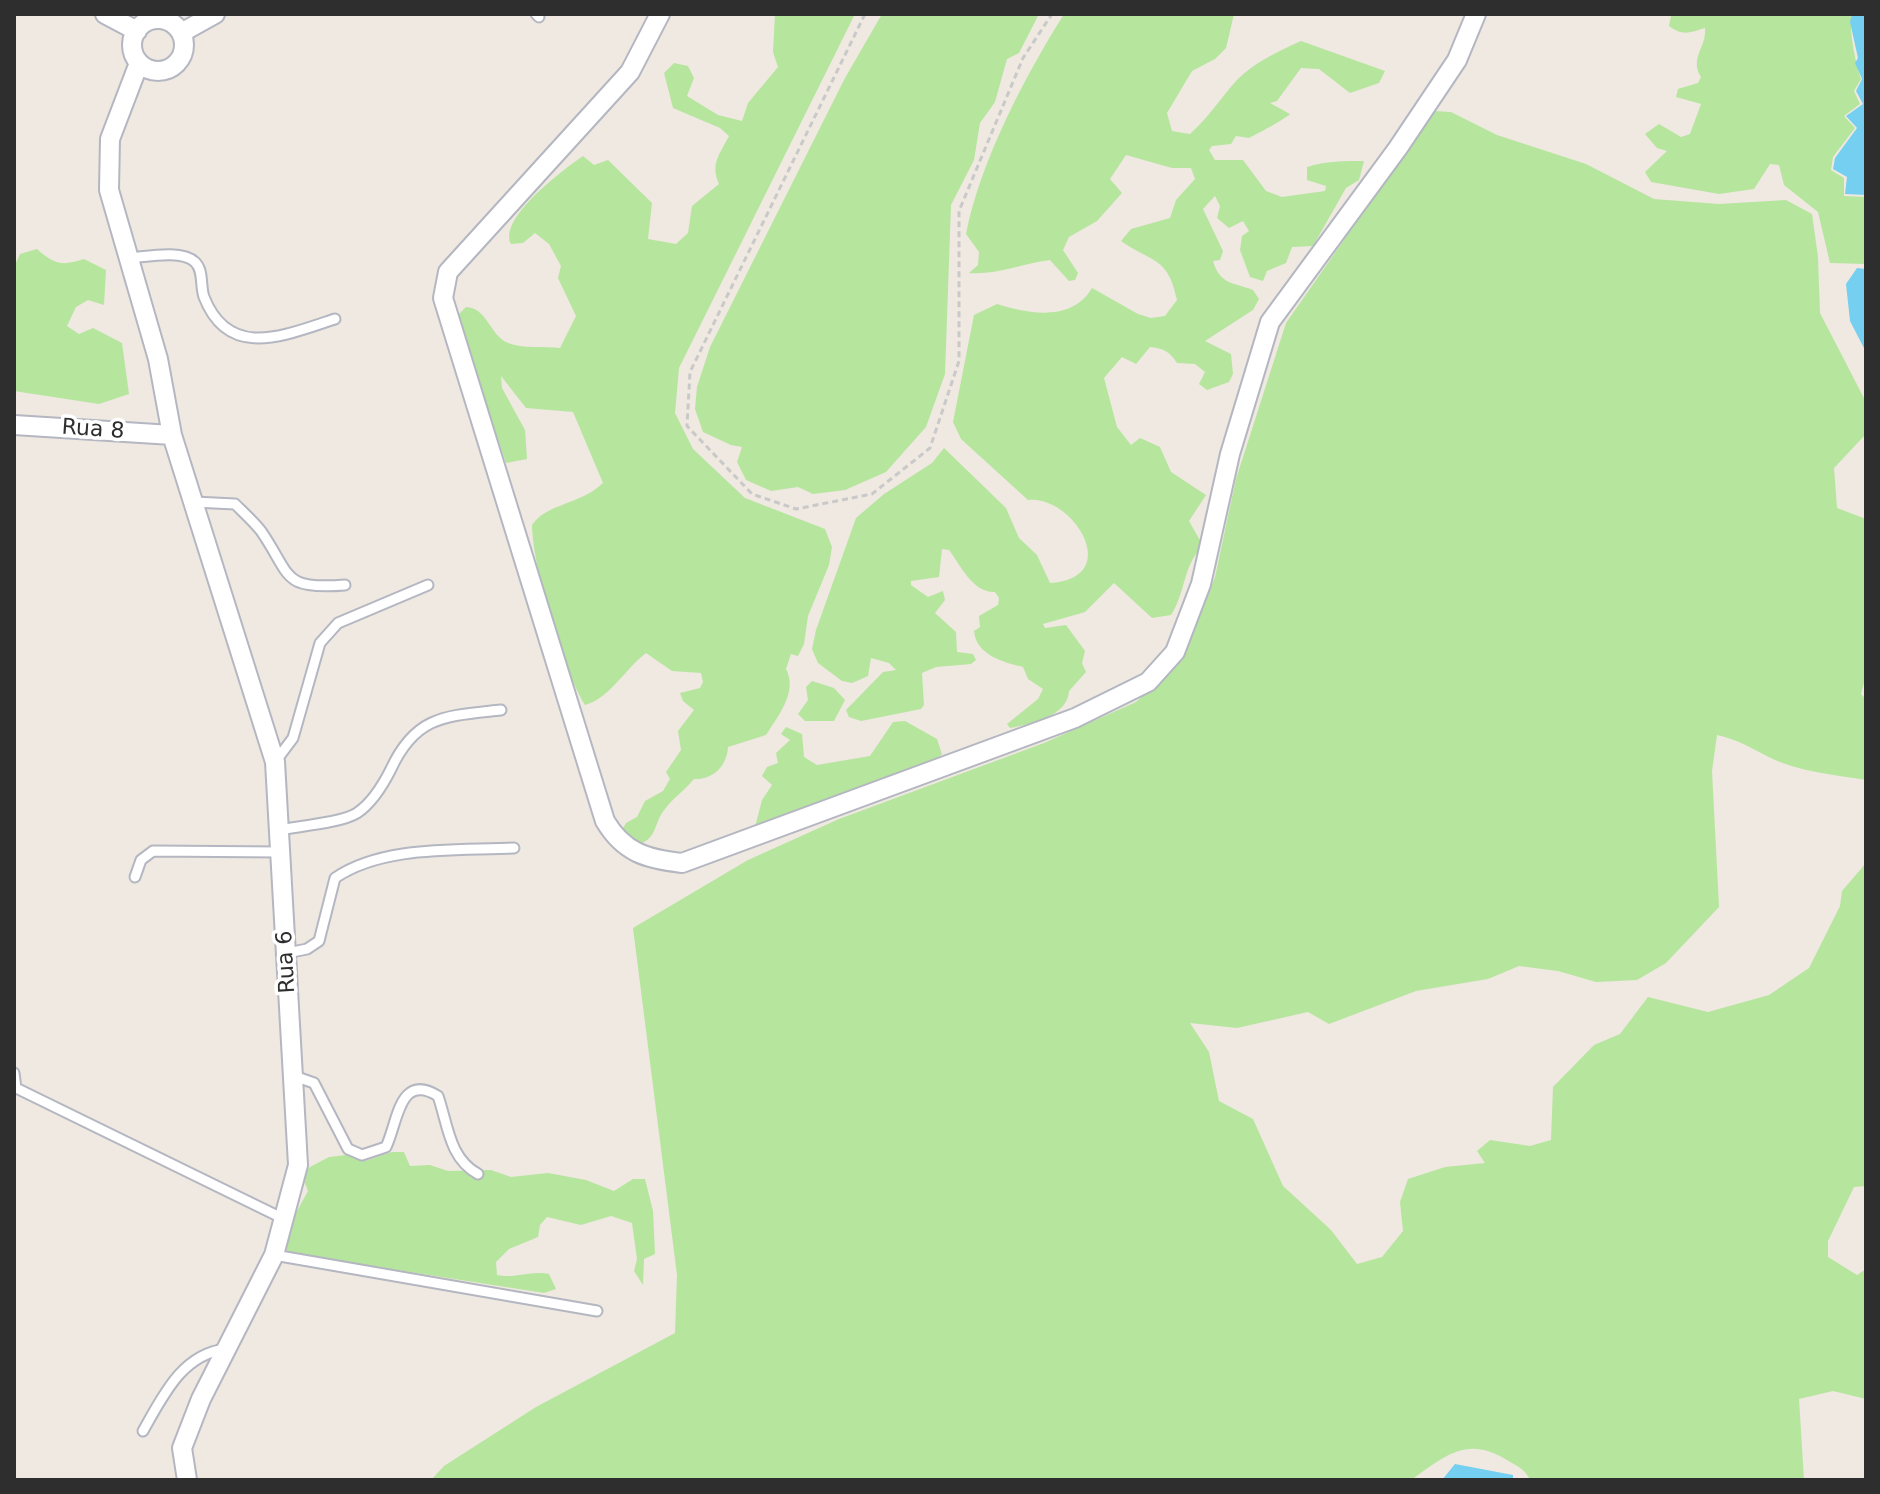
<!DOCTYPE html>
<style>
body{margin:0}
#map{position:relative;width:1880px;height:1494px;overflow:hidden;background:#efe9e1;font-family:"DejaVu Sans",sans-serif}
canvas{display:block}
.frame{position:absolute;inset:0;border:16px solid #2e2e2e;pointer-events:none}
</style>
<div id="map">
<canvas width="1880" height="1494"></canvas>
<div class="frame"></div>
</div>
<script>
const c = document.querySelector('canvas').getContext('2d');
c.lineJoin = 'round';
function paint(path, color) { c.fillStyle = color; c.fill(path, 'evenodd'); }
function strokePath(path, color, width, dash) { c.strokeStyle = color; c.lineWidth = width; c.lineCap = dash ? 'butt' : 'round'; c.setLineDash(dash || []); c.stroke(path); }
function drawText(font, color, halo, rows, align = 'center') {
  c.font = font + ' "DejaVu Sans",sans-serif'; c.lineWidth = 7; c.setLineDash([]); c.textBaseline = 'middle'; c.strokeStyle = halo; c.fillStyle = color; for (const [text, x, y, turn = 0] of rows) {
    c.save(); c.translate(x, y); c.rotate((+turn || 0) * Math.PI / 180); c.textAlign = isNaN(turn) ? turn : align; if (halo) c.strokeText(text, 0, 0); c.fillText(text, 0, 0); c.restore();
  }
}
paint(new Path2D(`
 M775,14h80l-176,354 -4,45 18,36 52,49 80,31 7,18 -3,18 -21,51 -4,28 -6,12 -7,-2 -5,15c12,23 -8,47 -20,66l-38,12c-1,19 -15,33 -34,32 -9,11 -21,19 -29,30 -12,14 -6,28 -27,36l-16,-15 4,-7 11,-6 8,-16 18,-10 7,-12 -4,-7 15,-22 -3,-19 16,-21 -11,-9 -3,-8 20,-5 3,-6 -2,-9 -29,-2 -26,-18c-21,16 -37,46 -61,52 -23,-39 -52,-135 -53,-180 15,-22 48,-20 71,-42l-30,-71 -47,-4 -25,-32 1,12 23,42 2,29 -21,4 -49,-147 9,-9c22,1 23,28 42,36 14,6 37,3 52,5l16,-32 -18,-38 3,-12 -12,-22 -14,-11 -12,10 -12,1c-13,-26 52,-74 72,-88l11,9 14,-5 44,43 -4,36 28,5 12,-11 4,-27 27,-22c-9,-21 1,-30 10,-48l-9,-8 -47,-20 -9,-35 10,-10 14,3 6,12 -7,18 31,19 24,6 6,-18 30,-36 -5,-15z
 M882,14h157l-20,39 -12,6 -12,43 -15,21 -6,37 -23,45 -6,169 -19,53 -40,45 -41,18 -32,4 -15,-7 -27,4 -25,-11 -9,-18 5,-15 -11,-2 -28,-13 -8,-23 2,-22 13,-40 135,-269z
 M1064,14h170l-8,34 -11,11 -23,12 -25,42 5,18 18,3c18,-16 30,-35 46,-53 17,-18 43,-30 65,-40l84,30 -6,12 -29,10 -31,-24 -18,-1 -24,33 -7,2 20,11c-3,4 -35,21 -41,24l-13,-2 -5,8 -19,2 -3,4 6,10h28l23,31 16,6 43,-6 1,-5 -19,-6v-13c18,-6 39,-6 57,-6l-5,19 -13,8 -33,58 -21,1 -6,16 -19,8 -4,10 -13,-4 -10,-27 2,-14 7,-5 -6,-10 -14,7 -12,-10 3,-12 -5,-10 -12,13 20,42 -3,9 -7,1c7,24 20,21 40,29l6,9 -6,11 -48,31 26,13 2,20 -4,8 -22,8 -8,-6 6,-12 -10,-8 -18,-1c-7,-11 -14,-15 -27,-16l-14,17 -14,-7 -18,21 13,49 14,18 9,-7 20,9 11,25 35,23 -17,26 12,21 -1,7c-17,19 -15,45 -29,66l-19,3 -38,-35 -29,29 -42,12 2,4 21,-3 19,26 -3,12 4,9 -17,19c-1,25 -38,33 -59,37l-3,-4 31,-25 5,-10 -15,-10 -5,-12c-20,-5 -47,-12 -49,-36l6,-4 -1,-11 19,-11 1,-7 -4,-6c-22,1 -34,-26 -46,-42l-7,-1 -3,28 -28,4v4l17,12 15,-6 2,9 -10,13 21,19 1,20 16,2 3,6 -5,4 -35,3 -14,6 2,32 -3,4 -60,12 -12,-4 -3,-7 37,-38 13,-2 -7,-7 -18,-5 -3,18 -16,7 -10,-2 -24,-18 -6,-14 4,-19 40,-112 28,-24 48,-31 12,-15 62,60 13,30 18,17 13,28c76,-5 22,-89 -22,-83l-67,-61 -8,-17 21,-107 23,-11c32,10 75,18 95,-16l46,26 13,4 14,-2 12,-16c-9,-44 -25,-37 -56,-59l10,-12 39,-11 6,-18 19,-21 -4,-11h-19l-46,-13 -16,24 12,14 -25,28 -28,16 -6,13 15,23 -3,7 -6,1 -19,-21c-29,4 -53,15 -81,13l9,-8 1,-13 -13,-18c14,-72 59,-158 98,-220z
 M1678,14h174c-4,14 4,51 9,65l-7,12 6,13 -16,12 11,12 -22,29 -2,13 13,8v18l22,1v67l-36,-1 -12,-51 -34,-27 -5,-20 -9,-1 -16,25 -35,5 -68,-12 -6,-10 22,-21 -10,-3 -12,-14 14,-10 22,13 9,-3 11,-30 -25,-7 2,-8 20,-6 3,-6c-12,-19 6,-30 4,-49 -15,4 -21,9 -36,-2l2,-10z
 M1434,111l17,1 46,23 89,29 68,35 65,5 67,-4 26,14 6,43 2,56 46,89v32l-32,34 3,40 29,11v156l-5,19 5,5v81c-29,-5 -57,-7 -86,-18 -24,-10 -34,-20 -63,-27l-5,36 7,136 -53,56 -29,17 -41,2 -38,-11 -39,-5 -31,13 -72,12 -87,33 -21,-12 -71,16 -47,-5 19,29 10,49 34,18 30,67 48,44 26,34 25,-7 21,-26 -3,-29 8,-23 37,-12 40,-4 -8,-12 13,-11 40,6 21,-6 2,-53 41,-42 26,-11 28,-37 60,15 61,-17 40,-27 31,-62 2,-15 24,-28v323l-12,1 -26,54v16l29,18 9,-6v130l-33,-8 -34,8 5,81h-274c-4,-10 -13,-14 -23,-20 -40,-25 -62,-4 -96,20h-980l13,-14 92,-59 139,-74 2,-58 -44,-347 115,-68 91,-41 205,-76 92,-41 48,-45 31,-80 21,-98 50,-156z
 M37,249c18,16 25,17 47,10l22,11 -2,35 -16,-5 -12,7 -9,19 12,8 14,-6 29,15 7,51 -30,10 -85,-13v-124l6,-13z
 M812,681l22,7 11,12 -11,21h-29l-7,-7 10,-14 -2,-13z
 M905,721l32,18 5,15 -11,11 -176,62 7,-27 10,-15 -10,-9 5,-9 11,-4 -2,-10 14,-13 -9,-6 5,-7 16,7 2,23 13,8 53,-9 23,-34z
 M392,1152h12l6,14 20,-1 18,6 43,-1 20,7 37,-4 38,7 28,11 19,-12h12l8,32 2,43 -11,5 -1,26 -9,-14 3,-12 -5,-36 -21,-7 -30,9 -34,-8 -7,8 -2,12 -29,12 -13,13 1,13c20,4 33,-5 52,-1l7,15 -12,4 -256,-40 -3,-7 6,-24 17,-31 -6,-15 8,-9 19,-10 17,-2 19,6z`), '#b6e59e');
paint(new Path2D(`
 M1852,14h14v181l-21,-1 2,-17 -14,-8 2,-11 22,-30 -11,-12 17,-12 -7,-13 6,-12 -7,-16 3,-5 -8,-36z
 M1857,268l9,1v83l-16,-31 -4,-37z
 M1455,1464l58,11v5h-71z`), '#75cff0');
const service = new Path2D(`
 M536,14l3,3
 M129,258c16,-1 53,-9 66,4 9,9 5,24 9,35 25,64 81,38 131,22
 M194,502l41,2c9,9 19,18 26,27 31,45 20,59 84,54
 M275,762l18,-24 27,-95 18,-20 90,-38
 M279,830c20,-4 62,-7 78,-17 15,-10 26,-28 34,-44 25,-54 55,-53 110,-59
 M135,877l6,-17 12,-9 128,1
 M287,953l20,-4 12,-8 16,-63c48,-33 122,-27 179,-30
 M14,1073l2,15
 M294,1076l20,7 34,66 14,6 24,-8c12,-25 13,-75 52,-51 10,29 11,62 40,78
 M14,1087l270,132
 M274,1255l323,56
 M143,1431c20,-35 39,-77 83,-82`);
const minor = new Path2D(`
 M105,14l32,17
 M660,14l-30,58 -182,200 -5,26 162,523c19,32 42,38 77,42l393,-145 73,-36 27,-30 26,-68 29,-130 40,-132 128,-174 59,-88 19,-46
 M132 45a26 26 0 1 1 52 0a26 26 0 1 1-52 0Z
 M181,33l34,-19
 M139,63l-29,76 -1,51 49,169 14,76 103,327 23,403 -24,90 -73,144 -19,49 5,32
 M14,425l158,10`);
strokePath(service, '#b4b7c1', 13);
strokePath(minor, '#b4b7c1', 22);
strokePath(new Path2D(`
 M865,14l-175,358 -3,54 65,68 44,15 76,-15 58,-46 29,-87v-150l64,-153 29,-44`), '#c9c9c9', 3, [6, 4]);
strokePath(service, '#fff', 9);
strokePath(minor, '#fff', 18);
drawText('22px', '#2e2e2e', '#fff', [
 ["Rua 8",93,430,4],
 ["Rua 6",287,962,-93]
]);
</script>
